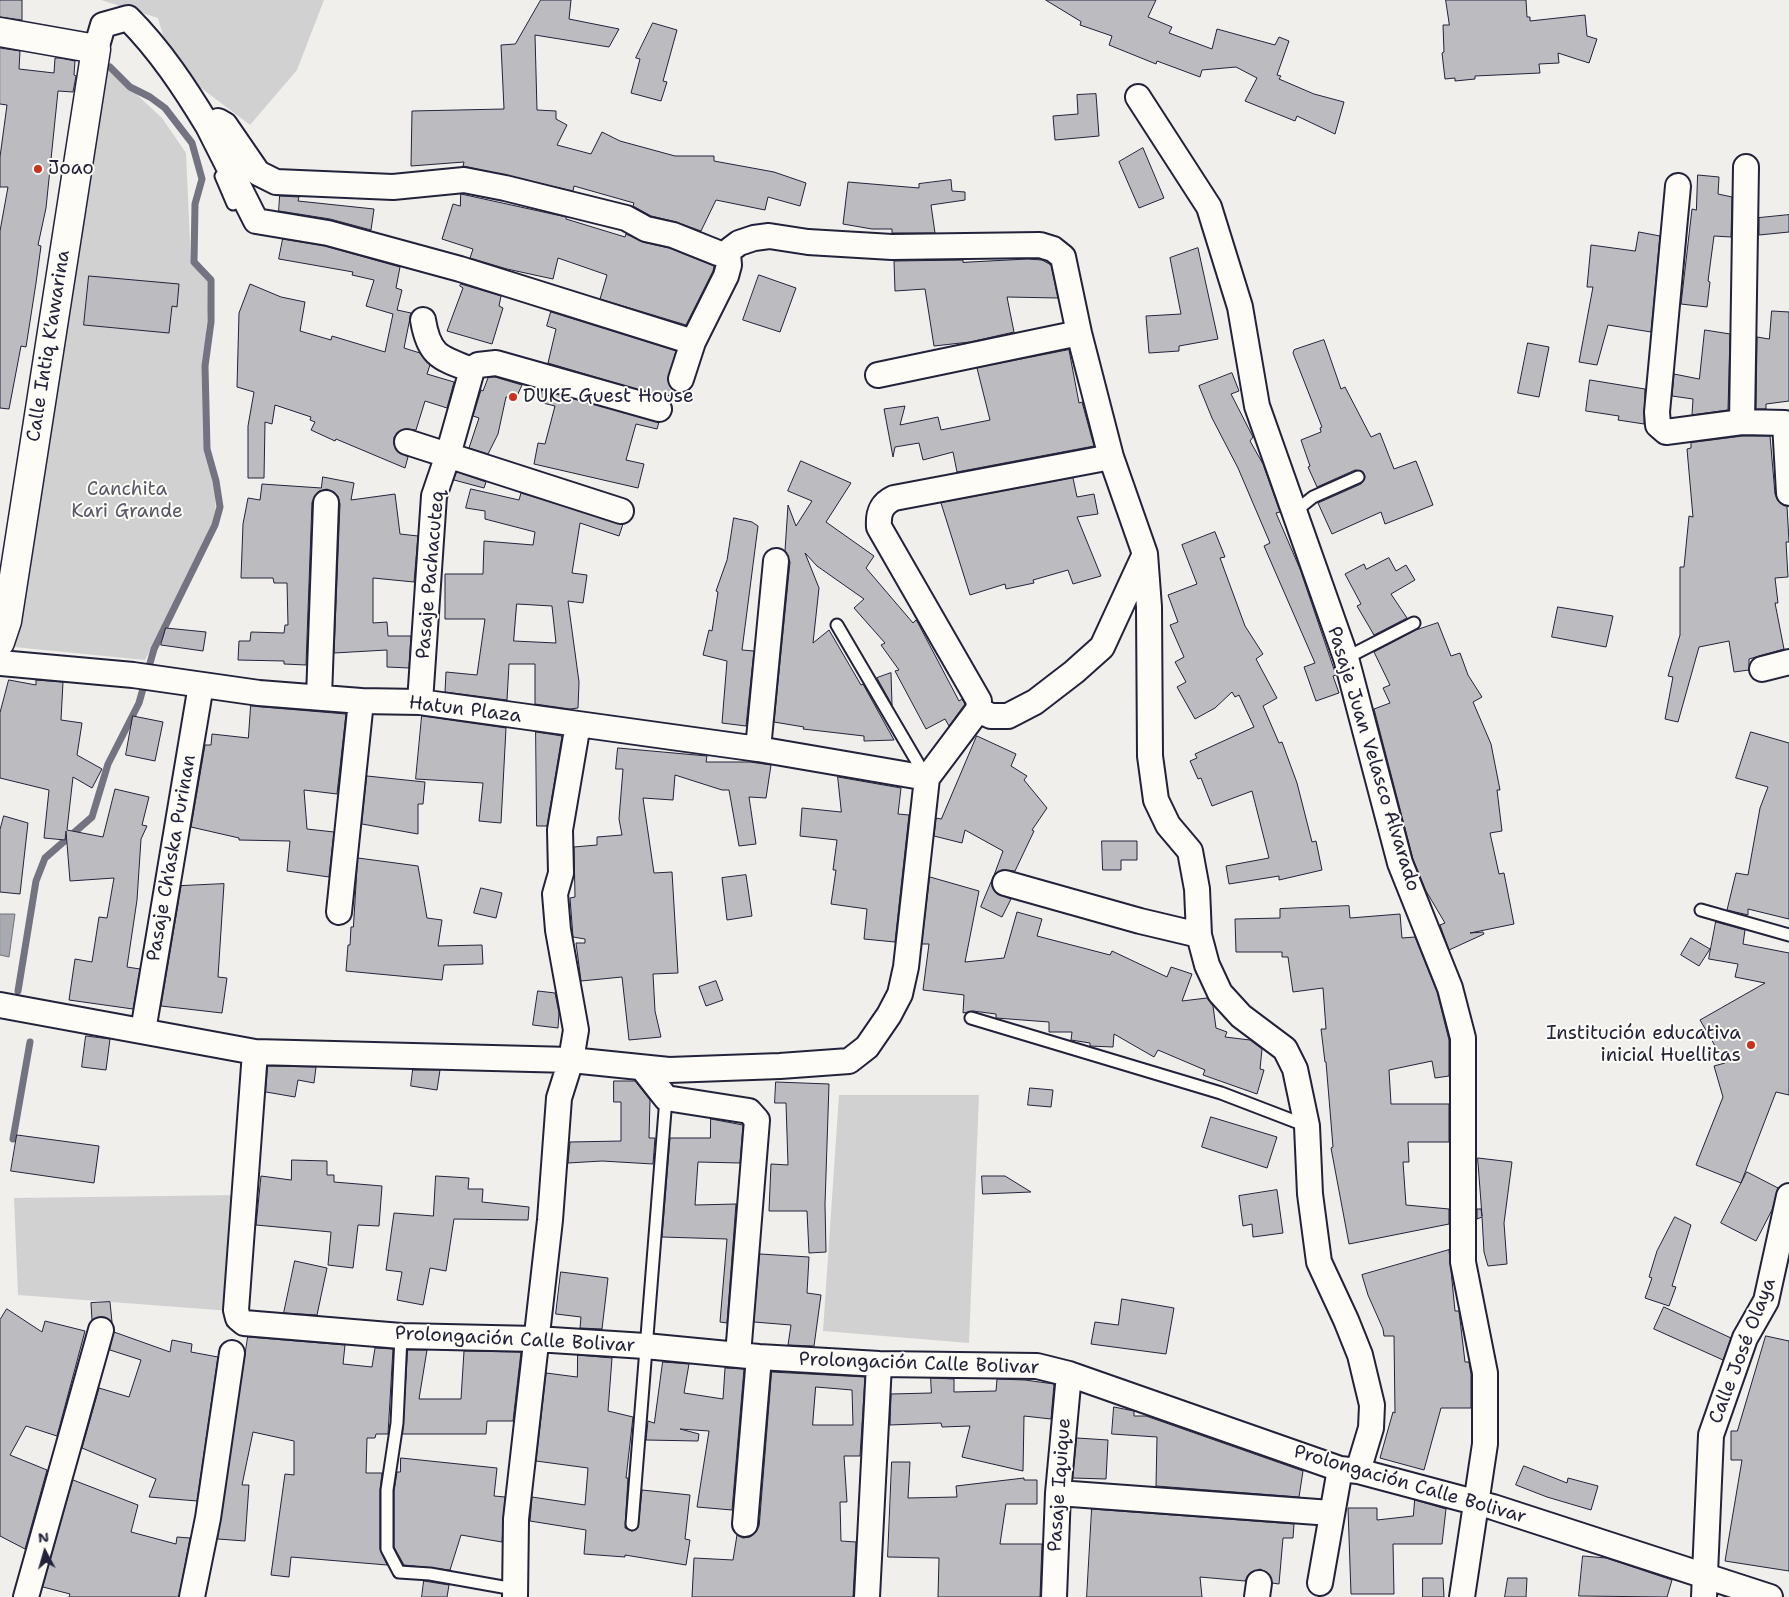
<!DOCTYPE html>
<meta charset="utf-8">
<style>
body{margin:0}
#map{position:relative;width:1789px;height:1597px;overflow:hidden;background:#f0efec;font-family:"Shantell Sans",sans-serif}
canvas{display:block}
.north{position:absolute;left:20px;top:1527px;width:50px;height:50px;-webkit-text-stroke:4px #fdfcf7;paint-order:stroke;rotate:354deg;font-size:14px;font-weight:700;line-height:20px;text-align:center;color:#22223b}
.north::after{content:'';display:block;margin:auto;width:18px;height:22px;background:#22223b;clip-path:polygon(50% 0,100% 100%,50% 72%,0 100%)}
</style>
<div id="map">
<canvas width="1789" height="1597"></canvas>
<div class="north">N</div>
</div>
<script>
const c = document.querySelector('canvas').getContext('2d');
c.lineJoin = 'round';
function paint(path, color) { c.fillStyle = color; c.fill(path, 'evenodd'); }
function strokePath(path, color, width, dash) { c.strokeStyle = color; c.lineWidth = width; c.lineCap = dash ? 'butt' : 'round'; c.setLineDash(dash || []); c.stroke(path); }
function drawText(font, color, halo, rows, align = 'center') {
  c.font = font + ' "Shantell Sans",sans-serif'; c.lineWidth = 4; c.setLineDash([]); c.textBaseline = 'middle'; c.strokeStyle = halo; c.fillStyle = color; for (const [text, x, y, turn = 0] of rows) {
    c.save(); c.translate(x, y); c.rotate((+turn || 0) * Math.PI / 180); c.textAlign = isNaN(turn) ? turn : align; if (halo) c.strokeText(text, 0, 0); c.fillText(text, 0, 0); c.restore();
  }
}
paint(new Path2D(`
 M101,0h223l-27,70 -47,55 -78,-59 -14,-48z
 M105,65l57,53 24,35 5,110 16,12 1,33 -4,52 2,87 8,31 2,37 -8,21 -63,124 -131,-13z
 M839,1095h140l-10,248 -146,-12z
 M240,1195l-9,116 -213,-16 -4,-97z`), '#d2d1d1');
const water = new Path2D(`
 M0,914h15l-6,43 -9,-2z`);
paint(water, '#a9a9b0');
strokePath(water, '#737381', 1);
strokePath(new Path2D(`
 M18,991l18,-110 9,-23 47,-41 16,-53 31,-61 15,-54 61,-124 5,-18 -4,-26 -9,-32 -2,-83 6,-44v-42l-17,-18 1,-58 7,-25 -10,-36 -27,-35 -15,-11 -20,-10 -20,-20
 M13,1139l17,-97`), '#737381', 7);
const building = new Path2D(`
 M0,0h22v20l-22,-3z
 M541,0h30l-2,19 50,10 -10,18 -74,-12 2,75 19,1v8l11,6 -10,20 34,9 11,-22 18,9 55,15h39v5l60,11 32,11 -6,23 -32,-9 -3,13 -49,-10 -15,31 -25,-9 -25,-6 -18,-10 1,-3 -60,-17 -1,5 -110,-25 1,-4 -53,4 1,-55 92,-2 -3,-64 14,-1z
 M1046,0h110l-8,17 24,10 -3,6 43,16 5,-20 58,16 4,-8 10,4 -12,34 4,1 -2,3 35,15 30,8 -9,32 -38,-18 -2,5 -50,-20 12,-23 -21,-11 -34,3 -2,7 -43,-16 -1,3 -47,-19 3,-9 -32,-11 1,-3z
 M1446,0h80l1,17h3v4l55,-6 2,21 10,3 -8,24 -31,-10 1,10 -20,1 1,9 -65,3v3l-20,2v-3l-10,1 -3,-26 2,-1 -1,-27h6z
 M653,23l24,7 -14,51 4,1 -6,19 -30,-8 9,-34 -4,-1z
 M0,48l20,3 -1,18 35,4 1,-15h5l15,3 -1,14 2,1 -3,16 -15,-1 -12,117 -8,37 3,1 -5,37 -10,64 -5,-1 -12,63 -9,-1v-177l8,-44h-8v-30l7,-52 -7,-1z
 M1096,94l3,42 -44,4 -2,-24 25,-2 -1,-19z
 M1143,148l21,50 -25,10 -20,-46z
 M1698,175l21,2 -1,17 14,3 -1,40 -17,-1 -6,45 2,1 -3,25 -26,-3 11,-95 4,1z
 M951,180l1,11 13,1v8l-34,5 4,28h-43v-4h-20l-29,-5 5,-42 71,6v-4z
 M461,194l105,23v2l59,18 1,-3 17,8 26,6 45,18 -1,5 -27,54 -86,-26 7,-24 -49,-17 -5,21 -46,-10 -37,-11 3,-9 -31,-10 11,-35 7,2z
 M280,196l19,1 -1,4 76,8 -3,21 -41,-11 -51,-8z
 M1789,215v17l-30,3v-17z
 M1639,232l21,4 -9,96 -43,-7 -11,40 -18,-3 14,-75h-6l4,-42 44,6z
 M283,239l42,7 75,21 -4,21 6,2 -5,20 14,3 -7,35 16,5 10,12 -3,9 27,8 -7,26 -22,-7 -9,29 -12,-1 -10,8v7l3,7 11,6 -3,11 -69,-29 -1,2 -24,-11 4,-8 -5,-2 1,-3 -36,-12 -3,19 -7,-2 -1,56h-16v-52l6,-34 -17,-5 2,-74 11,-29 31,13 24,5 -5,29 31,9 1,-4 53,16 8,-38 -27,-8 8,-26 -22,-5 1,-3 -74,-13z
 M1198,248l20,91 -39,7v5l-30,2 -3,-37 35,-2 -11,-56z
 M1028,259l14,1 9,5 7,33 -51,-1 7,35 -44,10 -36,4 -9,-57 -30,2 -1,-30 69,-1v2z
 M759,275l37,13 -16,44 -37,-12z
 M89,276l90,8 -2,23 -5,-1 -3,27 -85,-8z
 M461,284l40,12 -2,10 4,2 -11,36 -45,-13 16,-43 -3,-2z
 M1772,311l17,1v89l-23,3v5h-10l1,-72 12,2z
 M551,312l125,39 -8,30 8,10 -2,6 -7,-2 -1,3 -118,-35 8,-34 -9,-3z
 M1705,330l25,4 -2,76 -36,5 1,-16 -21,-3 2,-22 25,5z
 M1324,340l17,49 4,-2 26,50 9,-4 14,36 22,-8 17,44 -48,19 -4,-12 -49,22 -14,-31 43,-19 4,-7 -3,-6 -7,-1 -38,17 -9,-20 2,-1 -9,-26 20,-8 -1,-4 2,-1 -29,-74 1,-3z
 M1528,343l21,4 -10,50 -21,-4z
 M1069,350l10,53 3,-1 12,44 -137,26 -4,-20 -30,8 -4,-17 -24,4 -2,10 -9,-48 21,-3 -5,19 38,-8 3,13 49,-10 -13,-52z
 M1232,373l7,18 -8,3 22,43 -3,4 13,23 17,48 -4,1 24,56 36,106 -3,1 6,17 -23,8 -12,-34 11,-4 -51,-117 6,-3 -32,-75 -26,-50 -13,-32z
 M495,377l27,8 -5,11 -5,-1 -1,3 -5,-1 -8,37 -10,20 -19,-6 10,-30 -6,-2 8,-26 2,1 5,-13z
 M1590,380l55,9 -1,35 -26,-4 1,-4 -33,-5z
 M542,390l117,32 -2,7 -21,-5 -10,36 18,4 -6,24 -104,-24 4,-21 7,1 10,-38 -16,-4z
 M1743,436h27l5,58 3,7 9,5 2,36h-3l2,35 -13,1 3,25h-3l9,46 -35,10v11l-15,2 -5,-31 -30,6 -21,75 -13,-3 8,-42 -5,-1 12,-41v-68h4l5,-51 4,1 -6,-68 4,-1v-5z
 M801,461l50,22 -25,39 48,34 -8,12 47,55 3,-3 2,3 41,78 3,-2 3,5 -16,22 -4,-7 -19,10 -31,-58 4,-1 -18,-25 4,-2 -31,-35 10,-9 -47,-33 -12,-13 14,35 -6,55 16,-13 32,55 2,-1 31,56 -30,1v-5l-61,-7 1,-2 -30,-5 16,-160 -5,-11 3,-46 8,21 16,-25 -24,-10z
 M457,472l29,10 -2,6 -30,-8z
 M323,477l31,6 -3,17 44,-6 5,40 18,2 -4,46 -41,-4v45l14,-1 1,14h23l-2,32 -22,-1v-17l-53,3 6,-149 -2,-8 -11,-7 -8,2 -7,11 -6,163 -22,-1v-3l-46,-1 1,-19h11l1,-9 33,1 1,-8h3l-1,-42h-13l-1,-5h-32l2,-54 5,-26 12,2 2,-16 59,4z
 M1073,478l4,19 17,-3 4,20 -21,3 24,59 -28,8 -5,-14 -35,10 1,3 -28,6 -1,-5 -35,11 -29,-92z
 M471,489l48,11 2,-7 102,31 -4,12 -39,-13 -8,50 15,2 -4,28 -15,-2 11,81 -1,26 -8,1 -35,-5v-40h-26l-2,36 -62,-8 1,-20 31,3 8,-56h-40v-45h38l1,-33 49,4 2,-13 -50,-13v-8l-19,-3zM517,604l35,2 4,37 -42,-2z
 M734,518l18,4 6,4 -16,124 12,1 -8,75 -24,-3 5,-62 -24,-6 6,-25 3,1 6,-39 -2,-1 11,-31z
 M1215,532l10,25 -5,1 25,68 18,28 -7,5 21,39 -14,8 16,37 3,-1 15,41 15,59 4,-1 6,29 -43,10v-4l-50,8 -3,-18 43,-8 -17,-67 -40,15 -11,-28 -3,1 -8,-18 7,-3 -2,-4 59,-27 -15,-32 -4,2 -3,-5 -17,16 -20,11 -18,-32 9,-5 -11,-20 9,-5 -14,-32 8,-3 -10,-27 29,-11 -15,-39z
 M1389,558l7,13 10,-6 9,15 -24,14 16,24 -33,17 -17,-29 4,-2 -16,-30 19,-10 2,5z
 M1558,607l55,9 -7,31 -54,-10z
 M1438,623l13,33 9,-3 8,22 14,22 -9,5 18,42 9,46h-3l5,41 -12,2 9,41 5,-1 10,51 -44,9 13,-1 1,2 -35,16 -9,-25 5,-2 -19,-32 -13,-32 -39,-150 16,-6 -7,-15 7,-3 -16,-33 42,-22z
 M166,628l40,4 -3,19 -42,-6z
 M891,673l1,32 -15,-27z
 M9,680l27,5v-5l27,2 -2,38 21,3 -5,32 25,14 -10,19 -19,-11 -6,53 36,7 12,-48 34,8 -7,28 5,1 -6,13 -4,61 -10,67 13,2 -7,40 -64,-9 6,-41 17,3 7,-45 8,1 7,-40 -44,3 -4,-50 -1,9 -21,-2 5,-48 -49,-12v-65z
 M251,706l95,8 -9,80 -33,-4 3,39 27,3 -5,45 -42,-6 3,-30 -51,-1v-2l-48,-11 14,-82h6l1,-11 36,4z
 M133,716l30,6 -8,39 -29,-6z
 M422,716l84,12 -5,95 -22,-2 4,-38 -67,-4z
 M536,732l26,4 -15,90h-10z
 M1751,732l38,11v176l-41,-10v6l-21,-5 9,-37 12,2 12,-67 8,-21 -32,-9z
 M977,736l39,18 -5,12 16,10 -3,4 23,28 -15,22 2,1 -19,40 -14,-1 -8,8 10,-27 -38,-21 -3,13 -28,-7 2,-18 5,1z
 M618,748l89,8 -1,6h44l21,3 -5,33 -17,-1 7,47 -17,2 -10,-56h-7l-47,-15 -2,25 -30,-2 11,75 18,-1 6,101 -25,1 2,37 6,26 -32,3 -7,-63 -41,4 -5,-38h9v-4l-12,-2 -3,-39 5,-1 -1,-50 23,-2v-8l25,-2 -3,-16 4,-50h-7z
 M367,776l58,6 -2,22h-5v30l-56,-10z
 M838,777l63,11 -3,26 11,1 -14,127 -31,-3 3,-30 -36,-5 5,-34h-3l4,-30 -37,-4 2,-28 39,4z
 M4,816l24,7 -8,71 -20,-2v-62z
 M1102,841h35v19h-16v10h-18z
 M358,858l60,8 9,52 15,2 -4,26 44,-1 1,19 -39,1 -2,15 -96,-9 2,-26h2l1,-18h2z
 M746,875l6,41 -25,4 -5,-42z
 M930,877l49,14 -14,71 39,-4 13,-46 25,7 -5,17 73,19 2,-4 55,26 4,-10 21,7 -10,27 25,-3 6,8 3,22 11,4 -2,5 25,3 12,9 -2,20 4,1 -7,24 -54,-19 2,-5 -47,-20 -4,7 -40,-23 -1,13 -23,-1v-3l-19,-3 1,-8h-23v-10l-53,-4v-4l-23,-3 -10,2 1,-18 -41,-5 6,-46h-7z
 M992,880v7l4,6 15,6 -9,18 -21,-10z
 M224,884l-6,93 9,1 -5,35 -61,-7 20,-120z
 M481,888l21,5 -6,25 -22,-5z
 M1349,906l1,12 50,-4 2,24 13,-1 22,55 12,48v36l-14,2 -3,-17 -43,9 2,34h58v38h-41l1,20h-6l3,43 43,4v15l-100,20 -18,-96 2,-1 -7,-85h-1l-4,-33h5l-3,-41 -30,4 -5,-35h-6v-5h-46l-1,-33 45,-1v-9z
 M1716,922l29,8 -2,14 46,9v142l-13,-3 -35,91 -45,-18 27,-68 -9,-31 11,-3 -25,-43 65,-37 -30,-6 3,-13 -29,-5z
 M1691,938l19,11 -11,17 -18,-11z
 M716,981l7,19 -17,6 -7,-19z
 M538,991l17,2 4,20 -1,15 -25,-3z
 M86,1036l24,3 -4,31 -24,-3z
 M268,1066l48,1 -2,16 -16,-3 -3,17 -29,-5z
 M413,1070h27l-3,20 -26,-4z
 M614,1081h21l15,19 -1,38h6l-2,26 -51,-3 -34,2 2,-21 51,-1v-39h-7z
 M776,1082l53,2 -4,120 1,48 -17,1 -2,-42h-38l2,-47 17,1 -2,-62h-11z
 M1030,1088l23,2 -2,17 -23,-2z
 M1211,1117l66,20 -10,31 -65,-21z
 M711,1119l32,6 -3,38 -42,-1 -3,43 41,-1 -9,119 -7,-1 7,-83 -65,-2 8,-99h40z
 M17,1135l82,11 -5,37 -83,-12z
 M1478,1158l34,4 -8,61 3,41 -19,2 -4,-14 -2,-35 -5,2v-10h4l1,7z
 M292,1160l35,1v14h7v7l48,4 -3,40 -21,-1 -5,43 -25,-3 3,-33 -75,-7 5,-49 30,4z
 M1747,1172l31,16 -6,22 -16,31 -35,-18z
 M436,1176l33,2 -1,11h15l-1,13 47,5 -1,13 -74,-1 -8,52 -16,-3 -7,37 -26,-5 5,-28 -16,-2 8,-57 39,3z
 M982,1176h23l26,16 -48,2z
 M1277,1190l6,43 -30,4 -1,-13 -9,2 -4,-30z
 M1675,1217l16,8 -19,61 4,1 -7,19 -24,-8 7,-20 -3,-1 8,-26z
 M1449,1250l6,61h4l6,51h4l2,12v34h-30l-17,62 -44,-12 13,-46 2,1 -1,-77h-10l-1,-7 -15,-34 -6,-20z
 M760,1254l49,3 -2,36 14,2 -7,51 -26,-1 3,-20 -37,-3z
 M295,1261l32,7 -10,47 -33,-2z
 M561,1272l47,6 -6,51 -22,-1 1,-11 -25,-3z
 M1122,1299l52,9 -8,46 -75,-10 4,-22 23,3z
 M110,1302l2,20 -8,-5 -12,3 -1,-17z
 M1664,1307l67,31 -8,22 -69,-31z
 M7,1309l35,23 3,-11 40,10 -28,105 -31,-10 -16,29 37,15 -22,79 -25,-13v-216z
 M114,1332l56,20 2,-12 20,4 -1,8 27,5 -21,144 -48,-4 7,-18 -74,-31 17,-60 30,9 12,-37 -31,-10z
 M1766,1336l23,5v230l-64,-10 17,-101h-11v-29h6z
 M248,1337l97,8 -2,19 29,3 3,-19 18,1 -5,85h-12l-1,4h-8l-1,35h16l-2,17v59l7,16 -96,-8 -2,20 -18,-2 14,-101 9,1v-34l-41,-9 -11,53h7l-4,56 -27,-2z
 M408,1350h19l-8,49h42l3,-48 57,1 -8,69h-26l-1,13h-83z
 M578,1355l34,3 -4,53 25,6 -7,61h2l-3,50 7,3 6,-3 4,-38 48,5 -5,44 5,1 -4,25 -61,-10v2l-41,-3 2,-24 -56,-9 2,-24 53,8 3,-37 -52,-7 10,-88 31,4z
 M663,1362l26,2 -5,29 39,6 2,-31 19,1 -12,141 -35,-3 12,-76 -29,-2 19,5 -1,7 -52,-1 2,-19 6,2z
 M772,1372l93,5 -5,79h-16l3,46h-7l1,39 15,1 -3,55h-161l2,-39 39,2 4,-25 6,3 7,-1 6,-5 3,-6zM816,1387l36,3 1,35h-40z
 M931,1378l23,1v13l42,-1 1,-12 28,1 29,4 -3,35 -27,-3 -1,55 -61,-14 8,-31 -28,1 -1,-4 -51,2 1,-31 40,-1z
 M1114,1407l20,4v5h12l157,55 -4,26 -143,-11 1,-49 -45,-3z
 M1077,1438l31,2 -2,39 -33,-1z
 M401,1458l96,10 -3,28 11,1 -3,45 -41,-7 -11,35 -46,-5 -10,-18v-56l3,-19h3z
 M892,1462h18l-2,36 49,-1 -1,-11 68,-8v2h13v24h-31l-6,40h42l-2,53h-102l1,-39 -51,-1z
 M1524,1466l43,17 1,-5 30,8 -7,24 -44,-13 -31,-12z
 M73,1480l65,25 -7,27 45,12 1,-7 13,1 -11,59h-110l1,-3 -27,-7z
 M1415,1500l31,9 -4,35h-49l1,50h-43l-3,-86h29v12l36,-4z
 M1092,1509l202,15 -1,14h-10l-4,46 -7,-1 -4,-10 -8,-4 -11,5 -4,7 -45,-4 2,20h-115z
 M1583,1556l23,2 66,22 -5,17 -88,-1z
 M1423,1578h20l1,19h-21z
 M1508,1578h19l-1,19h-21z
 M424,1581l25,4 -2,12h-25z`);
paint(building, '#bcbcc0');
strokePath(building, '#22223b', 1);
const lane = new Path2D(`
 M221,176l12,28
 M1293,513l20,-16 45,-20
 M837,625l89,152
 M1346,658l68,-35
 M1701,910l88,25
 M971,1018l250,75 86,33
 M401,1336l-4,87 -10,67v59l12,23 31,2 84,15
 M632,1524l34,-426`);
const street = new Path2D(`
 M96,49l7,-24 25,-7c32,32 57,70 80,108
 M1138,97l71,110 31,100 17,99 89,252 54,205 50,125 13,50v224l22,111v71l-23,153
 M1678,186l-21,226 1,13 8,7 76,-10 43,1 4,70
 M423,320c6,36 17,38 49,50
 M693,342l-233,-73 -132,-36 -72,-12 -48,-95 10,-5 7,4 33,48 18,9 117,5 71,-7 41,8 121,30 20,11 27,6 45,18 10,1 3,-5 8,-6 15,-5 15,-2 39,6 84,5 148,-2 13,4 10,8 16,76 32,124 34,97 4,53 1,149 6,44 12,25 22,26 7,38 2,46 8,30 13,28 21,23 44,33 10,20 12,57 3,68 9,68 27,58 14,35 12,50 -1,23 -13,43
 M878,375l201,-42
 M681,379l12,-37 33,-66 3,-11 -1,-11
 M1742,422l4,-255
 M407,442l214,69
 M0,663l133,12 126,18 102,8 59,1 338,47 169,29
 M1762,669l27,-7
 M319,697l7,-194
 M420,702l14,-206 14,-41 24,-85 6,-5 18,-2 163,46
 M978,710l13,6h17l27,-14 39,-30 28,-25 42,-91
 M758,749l18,-188
 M1005,883l135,38 59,14
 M339,912l22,-211
 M0,1005l255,47 316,8 98,10 111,-4 69,-5 18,-14 22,-32 11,-21 6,-27 21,-189 51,-68 1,-9 -100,-174c-1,-14 2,-23 15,-29l217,-41
 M143,1031l58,-346
 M255,1052l-19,258 2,8 6,5 157,13 135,3 109,7 114,11 120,7 158,2 32,8 271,95 18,2 135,36 277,90
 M644,1070l22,28 83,13 8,9 -19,235
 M1058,1493l273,20
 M745,1524l14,-167
 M1320,1583l20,-114
 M26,1597l75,-267
 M192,1597l16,-79 24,-165
 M515,1597l1,-78 34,-299 9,-122 12,-38 5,-30 -18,-100 -3,-36 6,-21 -1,-43 18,-106
 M867,1597l12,-233
 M1054,1597l4,-104 11,-119
 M1257,1597l2,-14
 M1704,1597l7,-162 34,-97 21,-37 23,-105`);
const secondary = new Path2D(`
 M0,32l96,17 -89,572 -7,21`);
strokePath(lane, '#22223b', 15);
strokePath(street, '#22223b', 28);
strokePath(secondary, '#22223b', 31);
strokePath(lane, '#fdfcf7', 11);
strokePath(street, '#fdfcf7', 24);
strokePath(secondary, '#fdfcf7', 28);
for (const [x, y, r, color] of [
 [38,169,5,"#c8321e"],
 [513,397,5,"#c8321e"],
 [1751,1045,5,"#c8321e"]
]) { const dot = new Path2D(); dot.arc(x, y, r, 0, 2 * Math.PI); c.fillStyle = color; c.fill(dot); strokePath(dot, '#fdfcf7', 2); }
drawText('19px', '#22223b', '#fdfcf7', [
 ["Joao",48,169],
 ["DUKE Guest House",523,397],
 ["Institución educativa",1741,1034,"right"],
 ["inicial Huellitas",1741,1056,"right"]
], 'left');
drawText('19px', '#22223b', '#fdfcf7', [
 ["Calle Intiq K'awarina",49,346,-81],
 ["Pasaje Pachacuteq",431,575,-85],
 ["Hatun Plaza",465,710,7],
 ["Pasaje Juan Velasco Alvarado",1373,759,73],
 ["Pasaje Ch'aska Purinan",172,858,-80],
 ["Prolongación Calle Bolivar",515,1340,3],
 ["Calle José Olaya",1743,1351,-69],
 ["Prolongación Calle Bolivar",919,1364,2],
 ["Pasaje Iquique",1060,1485,-86],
 ["Prolongación Calle Bolivar",1410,1485,16]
]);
drawText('19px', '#575768', '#fdfcf7', [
 ["Canchita",127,490],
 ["Kari Grande",127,512]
]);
</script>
